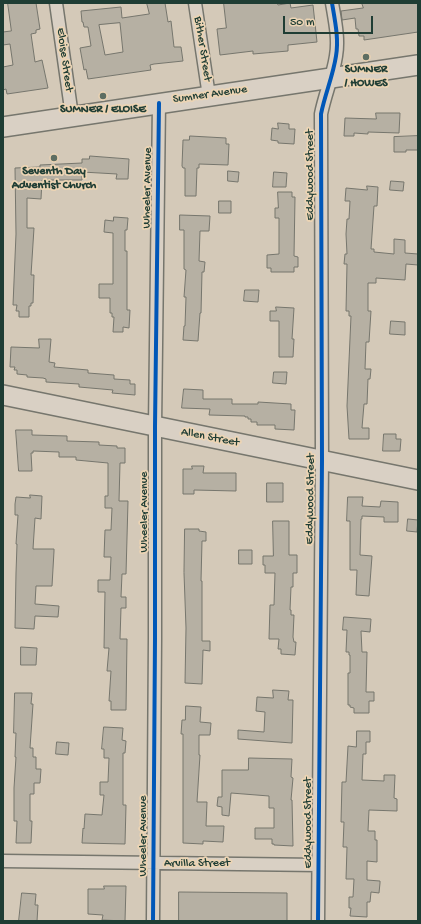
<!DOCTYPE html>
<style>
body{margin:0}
#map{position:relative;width:421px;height:924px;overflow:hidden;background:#d4c9b8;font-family:"Gochi Hand",sans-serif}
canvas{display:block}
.frame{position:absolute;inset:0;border:4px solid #1f3d34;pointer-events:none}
.scale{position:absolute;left:283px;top:16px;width:90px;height:18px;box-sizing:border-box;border:2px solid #1f3d34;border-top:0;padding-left:5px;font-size:12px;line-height:14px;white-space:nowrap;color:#1f3d34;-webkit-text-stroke:3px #ecd4b4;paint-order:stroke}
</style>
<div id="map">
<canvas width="421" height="924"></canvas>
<div class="frame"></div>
<div class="scale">50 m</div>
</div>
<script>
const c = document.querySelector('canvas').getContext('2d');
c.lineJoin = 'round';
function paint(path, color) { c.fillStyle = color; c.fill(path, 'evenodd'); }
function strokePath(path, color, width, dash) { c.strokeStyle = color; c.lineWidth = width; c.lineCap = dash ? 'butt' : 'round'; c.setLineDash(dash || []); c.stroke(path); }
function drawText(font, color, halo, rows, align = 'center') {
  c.font = font + ' "Gochi Hand",sans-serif'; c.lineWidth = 3.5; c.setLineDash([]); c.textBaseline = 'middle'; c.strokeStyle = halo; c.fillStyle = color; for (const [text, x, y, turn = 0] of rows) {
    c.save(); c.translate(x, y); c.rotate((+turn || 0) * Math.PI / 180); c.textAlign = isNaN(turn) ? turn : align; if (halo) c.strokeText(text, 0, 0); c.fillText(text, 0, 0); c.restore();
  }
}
const building = new Path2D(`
 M8,3h28l4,26 -4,1v3l-5,1 4,28 7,-2 6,28 -41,6 -1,-5 -3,1v-23l10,-2 -3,-21 -7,1v-13l8,-1z
 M147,3h18l3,19 3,-1 3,26h7l2,14 -29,3 -4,1 1,5 -63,9 -2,-10 -2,1 -4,-22 11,-2 -3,-19h-4l-1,-5h-1l-1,-11 40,-4 1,11 27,-4zM120,23l3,29 -18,3 -6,-30z
 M224,3h53l1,2 12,-2 1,5 22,-3 4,37 -29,3v6l-35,3v-3l-33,4 -3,-26 9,-1z
 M362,3h56v29l-54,8v-4h-5l-1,-7h-2l-1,-11 -13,2 -1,-9 22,-3z
 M376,113h24l-1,20 -31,-1v2l-14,-1v3h-10l1,-18 31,1z
 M278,123l11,1v5h6l-1,15 -16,-1v-2l-7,-1 1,-12 6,1z
 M190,136l36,2v6h3l-1,21 -29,-1v4h-2l-1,28h-11v-28h-2l-1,-2 1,-26h6z
 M418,136v14h-12v2h-12v-15z
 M90,156l39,3 -1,20h-12l1,-5 -35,-2v8h-40l-1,19 -14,-1v30h7l-3,47h3l-1,28h-2v3h-2v11h-10v-6h-3l1,-6h-4l3,-71 -1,-66 25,-1v-2l42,-2v-4h7z
 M228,171l11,1 -1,10 -10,-1z
 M274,172l13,1 -1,14h-13z
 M391,181l13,1 -1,9 -13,-1z
 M367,186l11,1 -1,19h-3l-3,43h3v3l20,2v-15l11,1v13l13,1v11l-12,-1 -1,16 -29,-2v5h-8v28h3l-2,31h-3l-1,27h6l-1,10h-2l-1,25h-3l-2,24h7v11h-20l-2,-33 4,-90h-2v-5h-3l1,-47h-3l1,-10h2l-1,-20 1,-15h2l1,-18h-5l1,-13 21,2z
 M278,192h14v5h3l-1,59 4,1v10h-4v5h-23v-4h-4v-13l12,-1v-36h-4v-10h3z
 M219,201h12v12h-12z
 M180,215l30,1 -1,15h-9l-1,30 6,1 -1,10h-2l-1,41h-1l-2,28 -15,-1 1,-14h1l1,-29h-2l2,-27 -2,-1v-39h-4z
 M114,217l14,1 -1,12h-2v21h2v59h3l-1,18 -6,-1v5h-10l1,-15h-2v-4h-2v-15h-11v-14h14v-51l-9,-1 1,-12 8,1z
 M245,290h14l-1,12 -14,-1z
 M276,307l18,1 -2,31h2l-1,18h-14v-36h-9v-10h6z
 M391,321l14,1v13l-15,-1z
 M39,339h12l-2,23 6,1 -1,4 34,3v3l26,2v4l16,1v4h5v11l-23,-2 1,-3 -34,-3v-3l-33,-2v-3l-3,-1 -16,-1v-2l-10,-1v-4h-3l1,-3h-5l1,-20 28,1z
 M274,372h13l-1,12 -13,-1z
 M184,389l19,1v9h29v5h26v-2l33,2v6h4l-1,20 -19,-1v-4h-18v-3h-6v-3h-3v-2h-3v-1l-36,-1 1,-6 -28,-1z
 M16,430h16v5l35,1v5l32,1v3l18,1v2h8v15h-5l-1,38h9l-2,73h-4l-1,23h5v11h-5l-1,31h7l-1,71h-15v-9h-2l2,-30h-4l2,-23h-5l1,-56h-7v-12h12l1,-23h-7l1,-27h6l1,-22h-7v-12h3v-33l-32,-3v-3h-17v-5l-26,-1v2h-2l1,18h-13z
 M384,434h12v5h5l-1,12h-17z
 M192,466h12l-1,7h33v18l-42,-1v4h-11v-25h9z
 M267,483h16v19h-16z
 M30,495l12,1 -1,23 -6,-1 -2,31h21v2l-2,35h-16l-1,18 24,2 -1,11 -23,-1 -1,13 -19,-1 1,-55 1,-29h-1l2,-29h-3v-11l1,-7 14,1z
 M348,497h15l-1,9 18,1 1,-6 17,1v20h-14v-5l-22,-1v3h-1l-1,36 12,1 -3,40 -13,-1 1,-25h-7v-49h-3z
 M408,519l10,1 -1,12 -10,-1z
 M273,521h16v34h8v18h-4v14h-2l-1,23h1v5h3l-1,22 1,5h2l-1,13 -14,-1v-5h-3l1,-10h-10l1,-34h4l1,-32h-10v-8h-2v-9h10z
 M185,529h14v2l7,1v9h-4l-1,40h1v60h8v10l-7,-1 -1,34 -17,-1 1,-55 -2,-55z
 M239,550h13v14h-13z
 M344,617l27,2 -1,13 -9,-1 1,21h5l-1,40h8v9h-5v12h-15v-5l-4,-1v-2h-2v-32h2v-18h-1v-3h-3l1,-22h-4z
 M21,647l16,1 -1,17h-15z
 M273,690l16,1 -1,9h5l-1,43 -54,-4v-9l26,2 1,-20 -9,-1 1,-14 16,1z
 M15,693h17l-1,11h2l-3,44h3v9h3v12h5l-1,14h-6v11h-4v27h2l-1,22h-15l1,-22h-3v-33l2,-31h-1l1,-24h-2z
 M186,706l15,1 -1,15 11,1 -1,12h-11v20h1l-3,47h10l-1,24h18l-1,16 -20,-1v3l-20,-1v-109h-2l1,-14h3z
 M104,727l19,1 -1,12 4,1 -1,12h-2v52h3l-1,39 -43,-1 1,-15 1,1 1,-15 17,1 2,-20h-4v-13h8l1,-24h-5v-9h-2z
 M357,731h13v11h-4v12h-3l-1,26 22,1v-6h11l-1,23 3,1v12l-28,-1 -1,21h7v9h2v22l-10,-1v19l13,1v2l-1,10 -8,-1 -1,10h-3v15l-17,-1 1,-8h-2v-11h4l1,-18h-8l1,-32h-4l1,-25h-3l1,-40h4l2,-36 8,1z
 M57,742l12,1 -1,12 -12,-1z
 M249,758l43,1 -1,18 2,1 -2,22h1l1,46 -19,-1v-1h-2v-5h-17v-11h19v-20h-5v-12l-38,-3 -2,23 -7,-1v-8l-5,-1 1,-9h4v-27h26z
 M104,886h22l-1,35 -23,-1 1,-5 -15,-1v-25h16z
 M179,892l108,1v28h-108z
 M22,893l14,1 -1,11h3l-1,16h-18z`);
paint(building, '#b6b0a3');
strokePath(building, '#76766d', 1);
const minor = new Path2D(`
 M56,3l16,113
 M195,3l14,93
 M3,861l315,4
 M153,921l2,-283v-212l4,-323
 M318,921l4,-461 -1,-346c4,-20 12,-38 15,-58 3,-17 -1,-35 -4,-53`);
const primary = new Path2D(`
 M3,127l415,-62
 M3,395l415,85`);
strokePath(minor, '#76766d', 15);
strokePath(primary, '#76766d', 22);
strokePath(minor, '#d9d0c4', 12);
strokePath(primary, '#d9d0c4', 19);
strokePath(new Path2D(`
 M153,921l2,-283v-212l4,-323
 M318,921l4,-461 -1,-346c4,-20 12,-38 15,-58 3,-17 -1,-35 -4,-53`), '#0057b8', 4);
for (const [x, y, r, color] of [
 [366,57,4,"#5e6e62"],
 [103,96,4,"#5e6e62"],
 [54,158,4,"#5e6e62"]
]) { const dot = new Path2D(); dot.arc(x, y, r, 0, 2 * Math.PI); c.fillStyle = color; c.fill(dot); strokePath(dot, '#ecd4b4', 1.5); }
drawText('12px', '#1f3d34', '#ecd4b4', [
 ["Bither Street",202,49,81],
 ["Eloise Street",64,60,82],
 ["Sumner Avenue",210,95,-8],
 ["Eddywood Street",311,175,-90],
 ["Wheeler Avenue",148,188,-89],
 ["Allen Street",210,438,11],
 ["Eddywood Street",311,499,-89],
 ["Wheeler Avenue",145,512,-90],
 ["Eddywood Street",309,823,-90],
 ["Wheeler Avenue",144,836,-90],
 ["Arvilla Street",197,864]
]);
drawText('bold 12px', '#1f3d34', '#ecd4b4', [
 ["SUMNER",366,70],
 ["/ HOWES",366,84],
 ["SUMNER / ELOISE",103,110],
 ["Seventh Day",54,172],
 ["Adventist Church",54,186]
]);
</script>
